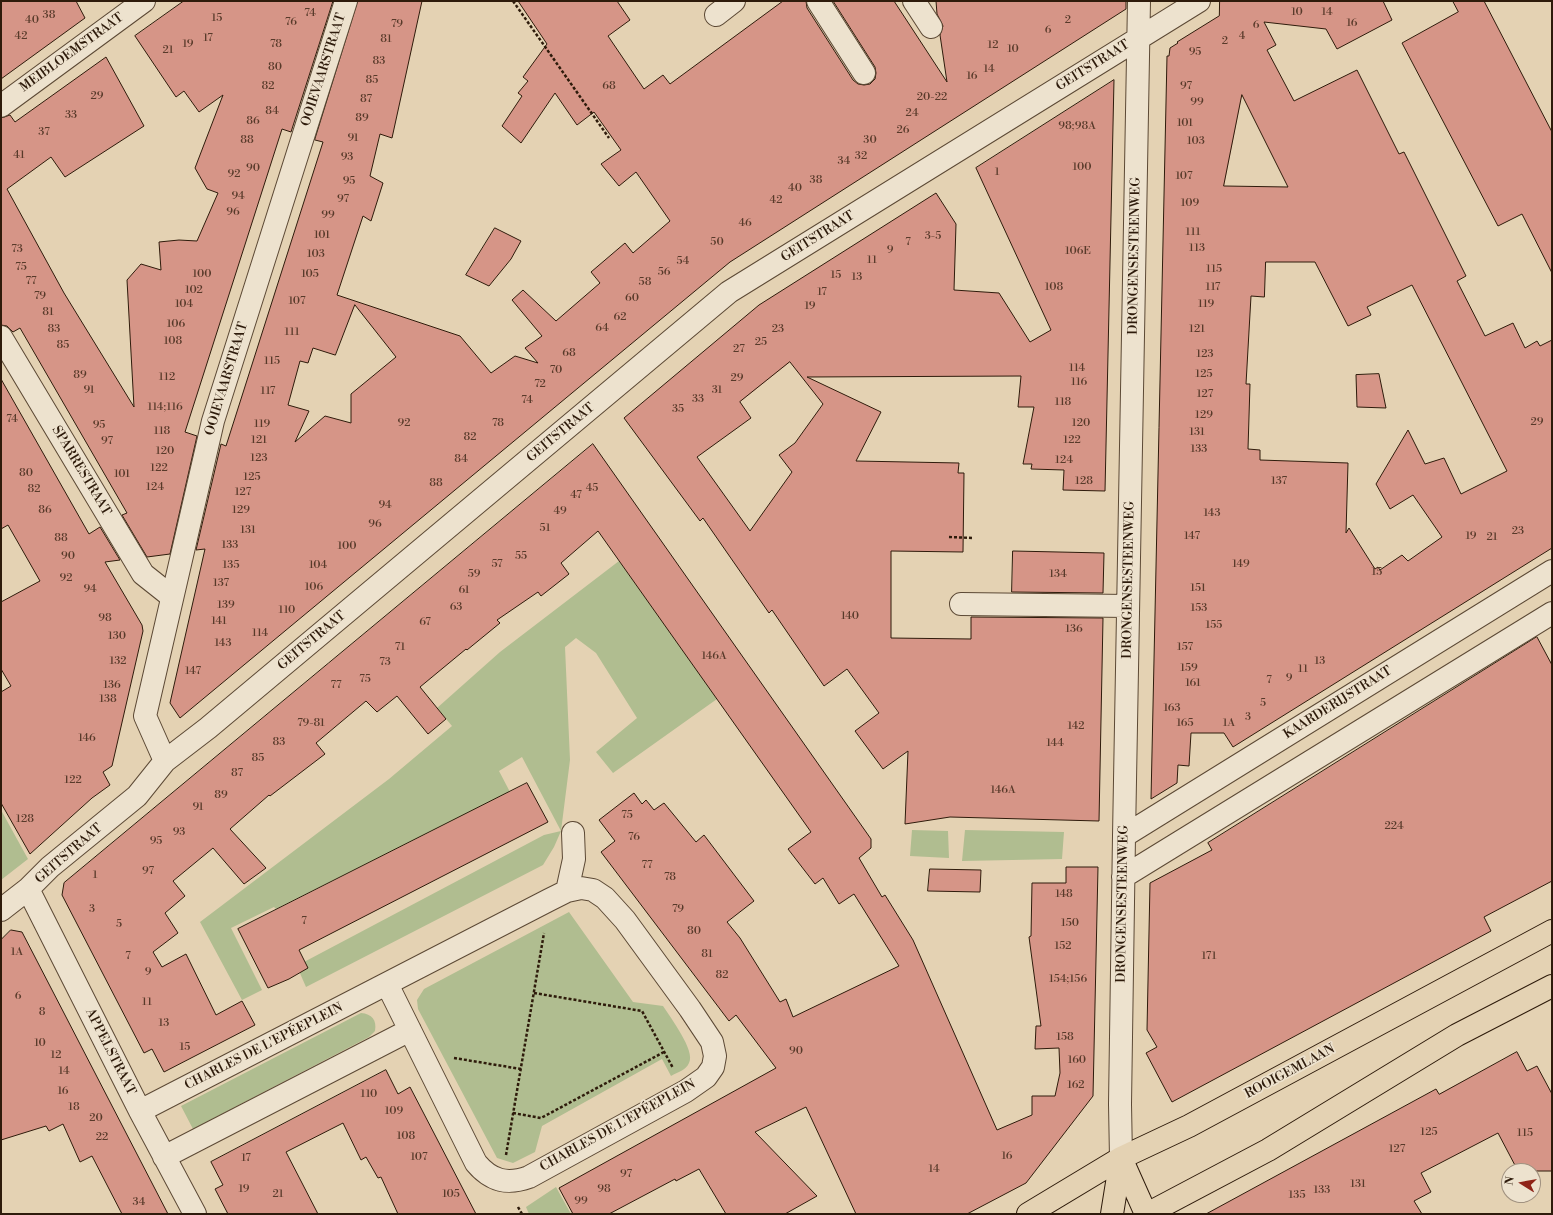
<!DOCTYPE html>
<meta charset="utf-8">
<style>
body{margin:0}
#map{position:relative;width:1553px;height:1215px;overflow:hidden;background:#e4d2b3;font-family:"Libre Bodoni",serif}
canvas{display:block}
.frame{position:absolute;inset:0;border:2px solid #2e1b0b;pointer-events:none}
.north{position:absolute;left:1501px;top:1163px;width:40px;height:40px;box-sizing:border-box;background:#ede2ce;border:1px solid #a19280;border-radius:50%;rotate:281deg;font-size:11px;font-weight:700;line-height:16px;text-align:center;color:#2e1b0b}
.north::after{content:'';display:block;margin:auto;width:14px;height:18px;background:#8f2418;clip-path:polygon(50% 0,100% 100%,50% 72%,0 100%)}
</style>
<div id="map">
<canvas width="1553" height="1215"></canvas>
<div class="frame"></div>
<div class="north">N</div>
</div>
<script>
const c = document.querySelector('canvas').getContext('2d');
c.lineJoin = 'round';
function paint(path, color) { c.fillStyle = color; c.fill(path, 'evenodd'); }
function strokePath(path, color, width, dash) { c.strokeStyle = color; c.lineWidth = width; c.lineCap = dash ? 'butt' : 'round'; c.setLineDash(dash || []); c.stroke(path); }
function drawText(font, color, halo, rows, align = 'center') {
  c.font = font + ' "Libre Bodoni",serif'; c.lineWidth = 3.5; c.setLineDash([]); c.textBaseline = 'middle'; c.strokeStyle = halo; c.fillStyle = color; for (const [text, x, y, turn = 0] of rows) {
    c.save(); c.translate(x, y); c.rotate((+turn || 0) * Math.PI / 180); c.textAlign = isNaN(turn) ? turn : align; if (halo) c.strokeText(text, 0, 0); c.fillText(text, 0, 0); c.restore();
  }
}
paint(new Path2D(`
 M619,561l98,138 -104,74 -17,-21 41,-34 -41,-65 -20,-15 -11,9 5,113 -9,71 -7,16 -11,18 -237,122 -7,-16 5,-9 240,-127 17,-4 -39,-74 -23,14 11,21 -234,117 -2,-2 -43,21 31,62 -20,10 -42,-78 189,-143 63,-53 -15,-18 63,-56z
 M1,810l27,49 -27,21z
 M912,830l36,1 1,27 -39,-2z
 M965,830l99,2 -2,27 -100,2z
 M569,912l64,90 30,4c7,11 33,45 26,57 -3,7 -11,9 -18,13l-9,-17 -120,67 -7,26 -22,11 -16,-5 -79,-149 -1,-9 7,-11z
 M361,1013c11,1 16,7 14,18l-6,6 -176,92 -12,-23z
 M556,1187l15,27h-42l-3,-7z`), '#b0bd90');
const building = new Path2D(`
 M1,1h75l9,17 -84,61z
 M184,1h149l-42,131 -9,-3 -97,303 12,4 -27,118 -23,3 -25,-42 5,-2 -107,-185 -7,4 -6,-6 -6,-1v-207l9,-3 5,7 91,-65 38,69 -79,51 -14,-20 -44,32 57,104 70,114 -7,-127 14,-16 20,6 -2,-28 20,-2 18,1 21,-48 -11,-4 -12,-21 28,-73 -24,17 -15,-21 -8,6 -41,-61z
 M358,1h64l-30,137 -12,-4 -10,42 13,7 -12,38 -8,-5 -26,79 123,41 31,37 24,-17 23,7 -13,-15 17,-12 -30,-36 11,-10 33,31 44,-38 -9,-11 34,-29 8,10 37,-32 -34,-49 -17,14 -18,-22 20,-14 -27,-38 -17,13 -22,-32 -34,50 -19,-17 20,-30 -4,-3 10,-12 -5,-4 24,-33 -29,-43h99l13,19 -22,16 36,53 19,-14 7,9 113,-83h23l1,7 46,72 5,4 6,1 6,-1 5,-5 1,-6 -1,-6 -42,-66h61l53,81 -7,-47 3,-9 -6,-12 -1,-13h190v8l-396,253 -550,456 -10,-15 35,-154 -9,1 25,-106 5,2 97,-304 -8,-2zM355,305l41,52 -45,37v29l-26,-7 -30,26 14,-31 -21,-6 12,-44 8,2 5,-15 22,7z
 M1220,1h163l9,19 -55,29 -11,-20 -62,-7 12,23 -9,5 27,51 63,-31 42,84 5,-2 62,124 -9,5 28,55 28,-13 12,25 12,-7 3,5 12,-6v208l-319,199 -9,-14h-33l-2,33 -11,-1 -1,18 -26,16 16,-743h2l1,-8 8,-5 -1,-1 42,-26zM1242,95l46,92 -64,-1zM1266,262h49l33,64 23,-11 -4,-8 45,-22 95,186 -46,23 -17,-36 -19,6 -17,-34 -32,54 14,25 23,-14 29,42 -34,24 -6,-6 -22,15 -2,-3 -3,2 -26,-41 -3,5 2,-70 -88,-3v-10l-12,-1 2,-65h-4l5,-88 13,1z
 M1453,1h31l68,131v141l-30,-59 -24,12 -96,-183 56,-31z
 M1114,80l-9,411 -42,-1 1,-20 -33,-1 1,-5h-9l11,-57h-16l3,-31 -214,1 74,35 -25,49 103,2 -1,10h6l-1,79 -72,-1v87l80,1v-22l132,1 -4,203 -149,-4 -45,7 3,-73 -25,18 -28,-38 24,-18 -32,-44 -23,17 -52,-76 -3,3 -66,-95 -3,3 -76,-103 135,-113 177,-112 20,31 -2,66 45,3 31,49 21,-12 -75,-162zM790,362l33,42 -28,39 -16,12 13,17 -42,59 -53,-74 54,-39 -11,-16z
 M495,228l26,13 -10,18 -22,27 -23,-11z
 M1379,374l7,34 -29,-1 -1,-32z
 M1,379l88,155 11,-7 20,33 -15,2 37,63 1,6 -31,135 -9,6 7,13 -18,13 -62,56 -29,-51v-111l10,-6 -10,-17v-67l39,-21 -32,-56 -7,4z
 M593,444l278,395v9l-12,10 23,39 3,-2 28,45 84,190 35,-15v-19h23l5,-23 -1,-25 -24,1 1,-23h5l-12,-89 2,-1 1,-53h34v-16h32l-5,229 -67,87 -59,31h-111l-50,-107 -51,25 62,64 -32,18h-59l-27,-45 -23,12 -1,-2 -66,35h-36l-14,-26 217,-120 -40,-53 -7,6 -128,-169 14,-11 -16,-21 35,-27 8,11 4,-4 8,10 10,-7 32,39 8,-7 50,66 -27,21 13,16 40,64 6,-3 7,18 106,-51 -45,-72 -15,10 -16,-26 -8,6 -27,-35 23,-17 -213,-301 -37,32 8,11 -28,22 -3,-4 -41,28 3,3 -33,27 -1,-1 -46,38 26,32 -18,15 -31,-38 -20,16 -11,-11 -50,42 9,11 -55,42 -1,-1 -39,34 36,39 -22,16 -31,-36 -40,33 12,15 -20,17 13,20 -25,19 9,15 24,-13 30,61 26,-14 13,24 -91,47 -12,-23 -8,4 -82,-158 2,-12z
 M1013,551l91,2 -1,40 -91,-1z
 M1537,637l15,28v216l-68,36 7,14 -319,171 -26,-49 11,-6 -10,-17 3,-147 62,-33 -4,-7z
 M527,783l21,39 -249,128 9,18 -19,11 -21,9 -30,-59z
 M930,869l51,1 -1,22 -52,-1z
 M11,930l11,2 146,282h-46l-30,-58 -12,6 -17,-38 -14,7 -3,-5 -45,14v-200z
 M1517,1052l10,19 10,-5 15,28v77h-34l-20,-38 -77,40 10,19 -17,9 8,13h-216l230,-125 3,5z
 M386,1070l12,24 12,-7 66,127h-78l-17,-37 -3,1 -12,-21 -5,3 -18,-37 -57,29 32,62h-90l-13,-25 8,-4 -12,-23z`);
paint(building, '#d69587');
strokePath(building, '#2e1b0b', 1);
const minor = new Path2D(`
 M818,1l46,72
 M914,1l17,26
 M716,15l18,-14
 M1,106l143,-105
 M1,337l142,237 29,23
 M961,604l167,2
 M165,761l-20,-45 68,-295 133,-420
 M1124,836l428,-265
 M1123,877l429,-264
 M28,889l112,222 55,103
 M567,891l7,-32 -1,-26
 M1,910l27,-21 22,-22 87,-71 28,-35 43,-33 521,-436 470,-291
 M140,1111l409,-211 18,-9 14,-3 12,2 12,8 20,22 65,89 22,33 3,14 -2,11 -7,10 -20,14 -157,86c-22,8 -38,4 -53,-14l-89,-179
 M164,1157l246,-127
 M1121,1158l-1,-54 4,-268 15,-835`);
const major = new Path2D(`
 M1121,1158l25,56
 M1028,1214l93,-56 68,-32 363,-195
 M1112,1214l9,-56
 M1147,1214l121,-64 189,-115 95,-49`);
strokePath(minor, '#5c4935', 24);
strokePath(major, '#2e1b0b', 24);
strokePath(new Path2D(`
 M513,1l96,137
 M949,537l24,1
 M534,993l108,18 31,57
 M454,1058l67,11
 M513,1113l28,5 123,-66
 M506,1155l38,-222
 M518,1207l4,7`), '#2e1b0b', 2.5, [3, 2]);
strokePath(minor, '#ede2ce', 22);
strokePath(major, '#e4d2b3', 22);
drawText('11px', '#583a2a', null, [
 ["10",1297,12],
 ["14",1327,12],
 ["74",310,13],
 ["38",49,15],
 ["15",217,18],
 ["40",32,20],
 ["2",1068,20],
 ["76",291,22],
 ["16",1352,23],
 ["79",397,24],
 ["6",1256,25],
 ["6",1048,30],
 ["42",21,36],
 ["4",1242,36],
 ["17",208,38],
 ["81",386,39],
 ["2",1225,41],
 ["19",188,44],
 ["78",276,44],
 ["12",993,45],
 ["10",1013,49],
 ["21",168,50],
 ["95",1195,52],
 ["83",379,61],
 ["80",275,67],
 ["14",989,69],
 ["16",972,76],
 ["85",372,80],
 ["82",268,86],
 ["68",609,86],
 ["97",1186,86],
 ["29",97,96],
 ["20-22",932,97],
 ["87",366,99],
 ["99",1197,102],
 ["84",272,111],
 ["24",912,113],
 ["33",71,115],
 ["89",362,118],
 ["86",253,121],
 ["101",1185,123],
 ["98;98A",1077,126],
 ["26",903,130],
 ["37",44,132],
 ["91",353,138],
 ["88",247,140],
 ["30",870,140],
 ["103",1196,141],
 ["41",19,155],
 ["32",861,156],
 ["93",347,157],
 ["34",844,161],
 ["100",1082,167],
 ["90",253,168],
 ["1",997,172],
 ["92",234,174],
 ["107",1184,176],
 ["38",816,180],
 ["95",349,181],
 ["40",795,188],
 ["94",238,196],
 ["97",343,199],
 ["42",776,200],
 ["109",1190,203],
 ["96",233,212],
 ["99",328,215],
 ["46",745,223],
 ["111",1193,232],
 ["101",322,235],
 ["3-5",933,236],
 ["50",717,242],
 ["7",908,242],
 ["113",1197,248],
 ["73",17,249],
 ["9",890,250],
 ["106E",1078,251],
 ["103",316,254],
 ["11",872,260],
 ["54",683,261],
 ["75",21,267],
 ["115",1214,269],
 ["56",664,272],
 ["100",202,274],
 ["105",310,274],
 ["15",836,275],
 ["13",857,277],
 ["77",31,281],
 ["58",645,282],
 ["108",1054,287],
 ["117",1213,287],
 ["102",194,290],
 ["17",822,292],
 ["79",40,296],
 ["60",632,298],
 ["107",297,301],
 ["104",184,304],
 ["119",1206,304],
 ["19",810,306],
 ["81",48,312],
 ["62",620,317],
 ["106",176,324],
 ["64",602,328],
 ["83",54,329],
 ["23",778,329],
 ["121",1197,329],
 ["111",292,332],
 ["108",173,341],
 ["25",761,342],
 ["85",63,345],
 ["27",739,349],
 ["68",569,353],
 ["123",1205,354],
 ["115",272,361],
 ["114",1077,368],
 ["70",556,370],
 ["125",1204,374],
 ["89",80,375],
 ["112",167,377],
 ["29",737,378],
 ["116",1079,382],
 ["72",540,384],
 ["91",89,390],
 ["31",717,390],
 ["117",268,391],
 ["127",1205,394],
 ["33",698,399],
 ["74",527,400],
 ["118",1063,402],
 ["114;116",165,407],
 ["35",678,409],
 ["129",1204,415],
 ["74",12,419],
 ["29",1537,422],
 ["92",404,423],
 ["78",498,423],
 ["120",1081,423],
 ["119",262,424],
 ["95",99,425],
 ["118",162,431],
 ["131",1197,432],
 ["82",470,437],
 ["121",259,440],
 ["122",1072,440],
 ["97",107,441],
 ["133",1199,449],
 ["120",165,451],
 ["123",259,458],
 ["84",461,459],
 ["124",1064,460],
 ["122",159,468],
 ["80",26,473],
 ["101",122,474],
 ["125",252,477],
 ["128",1084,481],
 ["137",1279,481],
 ["88",436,483],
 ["124",155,487],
 ["45",592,488],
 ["82",34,489],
 ["127",243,492],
 ["47",576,495],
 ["94",385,505],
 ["86",45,510],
 ["129",241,510],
 ["49",560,511],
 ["143",1212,513],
 ["96",375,524],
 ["51",545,528],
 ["131",248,530],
 ["23",1518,531],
 ["147",1192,536],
 ["19",1471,536],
 ["21",1492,537],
 ["88",61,538],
 ["133",230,545],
 ["100",347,546],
 ["90",68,556],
 ["55",521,556],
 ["57",497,564],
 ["149",1241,564],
 ["135",231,565],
 ["104",318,565],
 ["15",1377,572],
 ["59",474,574],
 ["134",1058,574],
 ["92",66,578],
 ["137",221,583],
 ["106",314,587],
 ["151",1198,588],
 ["94",90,589],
 ["61",464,590],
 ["139",226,605],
 ["63",456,607],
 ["153",1199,608],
 ["110",287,610],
 ["140",850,616],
 ["98",105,618],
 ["141",219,621],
 ["67",425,622],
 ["155",1214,625],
 ["136",1074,629],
 ["114",260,633],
 ["130",117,636],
 ["143",223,643],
 ["71",400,647],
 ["157",1185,647],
 ["146A",714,656],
 ["132",118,661],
 ["13",1320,661],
 ["73",385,662],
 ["159",1189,668],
 ["11",1303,669],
 ["147",193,671],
 ["9",1289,678],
 ["75",365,679],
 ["7",1269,680],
 ["161",1193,683],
 ["136",112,685],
 ["77",336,685],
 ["138",108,699],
 ["5",1263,703],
 ["163",1172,708],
 ["3",1248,717],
 ["79-81",311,723],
 ["165",1185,723],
 ["1A",1229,723],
 ["142",1076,726],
 ["146",87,738],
 ["83",279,742],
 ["144",1055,743],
 ["85",258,758],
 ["87",237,773],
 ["122",73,780],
 ["146A",1003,790],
 ["89",221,795],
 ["91",198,807],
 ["75",627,815],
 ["128",25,819],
 ["224",1394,826],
 ["93",179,832],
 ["76",634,837],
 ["95",156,841],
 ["77",647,865],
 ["97",148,871],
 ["1",95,875],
 ["78",670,877],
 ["148",1064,894],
 ["3",92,909],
 ["79",678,909],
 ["7",304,921],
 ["150",1070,923],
 ["5",119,924],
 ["80",694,931],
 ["152",1063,946],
 ["1A",17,952],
 ["81",707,954],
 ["7",128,956],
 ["171",1209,956],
 ["9",148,972],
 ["82",722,975],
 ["154;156",1068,979],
 ["6",18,996],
 ["11",147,1002],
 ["8",42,1012],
 ["13",164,1023],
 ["158",1065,1037],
 ["10",40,1043],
 ["15",185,1047],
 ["90",796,1051],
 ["12",56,1055],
 ["160",1077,1060],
 ["14",64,1071],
 ["162",1076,1085],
 ["16",63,1091],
 ["110",369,1094],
 ["18",74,1107],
 ["109",394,1111],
 ["20",96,1118],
 ["125",1429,1132],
 ["115",1525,1133],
 ["108",406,1136],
 ["22",102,1137],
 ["127",1397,1149],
 ["16",1007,1156],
 ["107",419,1157],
 ["17",246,1158],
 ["14",934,1169],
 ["97",626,1174],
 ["131",1358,1184],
 ["19",244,1189],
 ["98",604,1189],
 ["133",1322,1190],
 ["21",278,1194],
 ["105",451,1194],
 ["135",1297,1195],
 ["99",581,1201],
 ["34",139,1202]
]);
drawText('13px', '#2e1b0b', '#ede2ce', [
 ["MEIBLOEMSTRAAT",72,53,-36],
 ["GEITSTRAAT",1093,66,-32],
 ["OOIEVAARSTRAAT",324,70,-72],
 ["GEITSTRAAT",818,237,-32],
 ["DRONGENSESTEENWEG",1135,256,-89],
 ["OOIEVAARSTRAAT",227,379,-73],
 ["GEITSTRAAT",561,433,-40],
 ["SPARRESTRAAT",81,471,59],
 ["DRONGENSESTEENWEG",1129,580,-89],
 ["GEITSTRAAT",312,641,-40],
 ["KAARDERIJSTRAAT",1338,703,-32],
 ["GEITSTRAAT",69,854,-41],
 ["DRONGENSESTEENWEG",1123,904,-89],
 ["CHARLES DE L'EPÉEPLEIN",264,1047,-27],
 ["APPELSTRAAT",110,1052,63],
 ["ROOIGEMLAAN",1290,1072,-28],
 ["CHARLES DE L'EPÉEPLEIN",618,1126,-29]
]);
</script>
